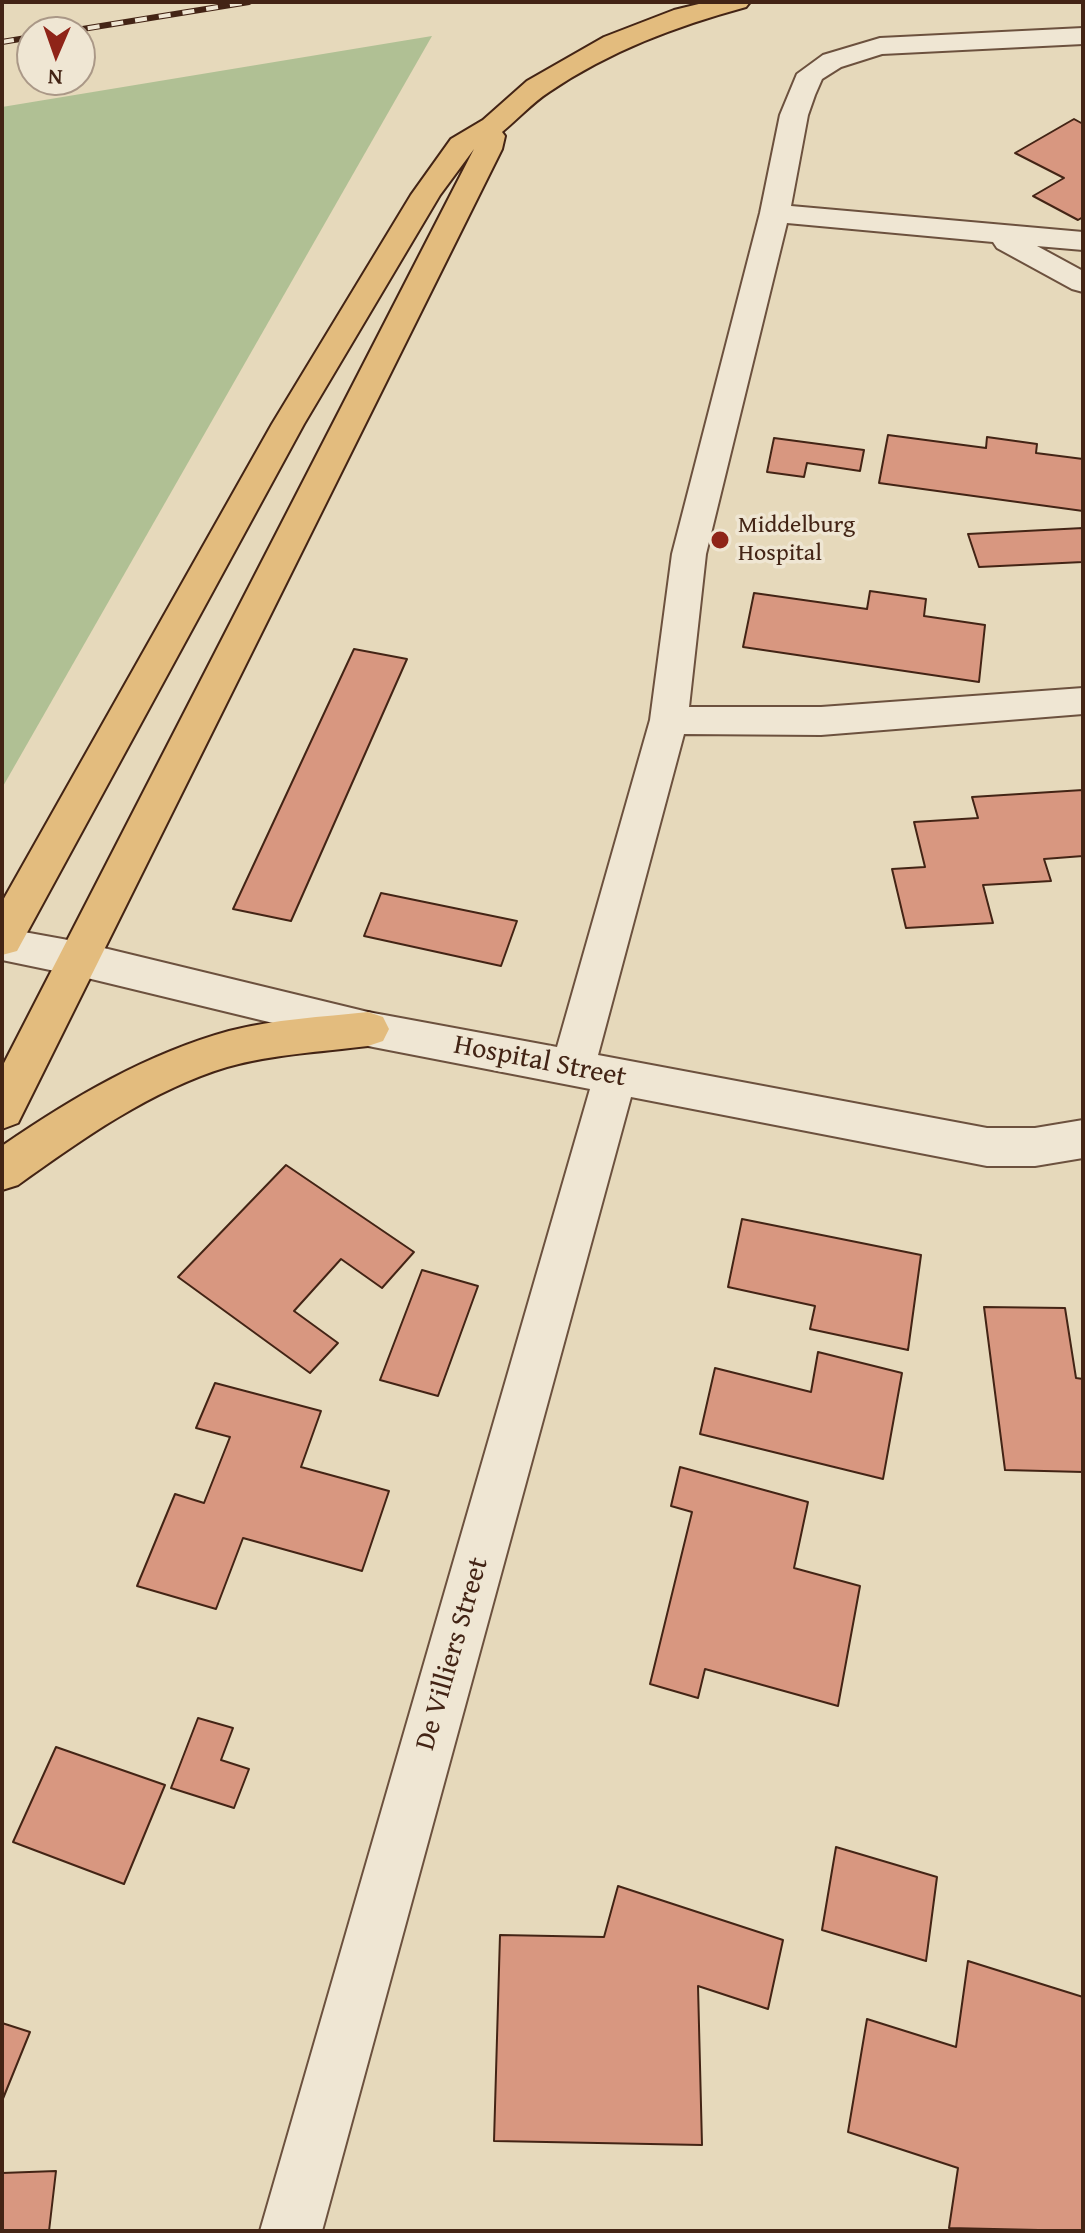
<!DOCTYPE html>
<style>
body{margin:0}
#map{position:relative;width:1085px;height:2233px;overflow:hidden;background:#e6d9bb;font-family:"Gentium Book Plus",serif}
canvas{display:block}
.frame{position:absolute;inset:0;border:4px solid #432415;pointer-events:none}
.north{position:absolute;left:16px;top:16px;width:80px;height:80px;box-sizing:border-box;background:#efe6d3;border:2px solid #aa9887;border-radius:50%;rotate:182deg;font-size:22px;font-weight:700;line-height:32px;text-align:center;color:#432415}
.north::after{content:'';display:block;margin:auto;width:28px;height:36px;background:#8f2418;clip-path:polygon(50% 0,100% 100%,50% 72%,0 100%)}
</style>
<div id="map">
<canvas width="1085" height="2233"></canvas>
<div class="frame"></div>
<div class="north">N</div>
</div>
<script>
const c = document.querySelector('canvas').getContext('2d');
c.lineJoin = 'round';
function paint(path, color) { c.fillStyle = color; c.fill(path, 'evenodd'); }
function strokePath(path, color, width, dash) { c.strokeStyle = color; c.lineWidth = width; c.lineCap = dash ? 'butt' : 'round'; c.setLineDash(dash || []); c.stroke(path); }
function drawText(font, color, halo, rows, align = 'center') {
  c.font = font + ' "Gentium Book Plus",serif'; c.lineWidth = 7; c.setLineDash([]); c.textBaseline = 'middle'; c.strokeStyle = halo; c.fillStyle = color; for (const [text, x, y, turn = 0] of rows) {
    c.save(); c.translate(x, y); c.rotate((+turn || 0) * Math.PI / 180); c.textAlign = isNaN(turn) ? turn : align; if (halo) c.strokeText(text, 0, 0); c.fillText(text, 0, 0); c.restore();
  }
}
paint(new Path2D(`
 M432,36l-430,752v-681z`), '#b0c094');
const building = new Path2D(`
 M1074,119l9,5v93l-5,3 -45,-24 31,-18 -49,-25z
 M888,435l98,13 1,-11 50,7 -1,9 47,6v52l-204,-28z
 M774,438l90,12 -4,21 -53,-8 -3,14 -37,-5z
 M1083,528v34l-104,5 -11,-33z
 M870,591l56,8 -2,17 61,9 -6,57 -236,-35 11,-54 113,16z
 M354,649l53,10 -116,262 -58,-12z
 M1083,790v66l-39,3 7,22 -68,4 10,38 -87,5 -14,-59 33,-2 -11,-45 64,-4 -6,-21z
 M381,893l136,28 -16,45 -137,-30z
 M286,1165l128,87 -32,36 -41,-29 -47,52 44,32 -28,30 -132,-96z
 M742,1219l179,36 -13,95 -98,-21 5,-23 -87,-19z
 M422,1270l56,16 -40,110 -58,-16z
 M984,1307l81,1 11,70 7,1v93l-78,-2z
 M818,1352l84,21 -19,106 -183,-45 15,-66 96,24z
 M215,1383l106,28 -20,56 88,24 -27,80 -119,-33 -27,71 -79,-23 38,-92 29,9 26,-66 -34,-9z
 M680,1467l128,35 -14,66 66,18 -22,120 -133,-37 -7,29 -48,-14 42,-172 -21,-6z
 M198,1718l35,10 -12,32 28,9 -15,39 -63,-20z
 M56,1747l109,38 -41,99 -111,-42z
 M836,1847l101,30 -11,84 -104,-31z
 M618,1886l165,54 -15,69 -70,-23 4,159 -208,-4 6,-206 104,2z
 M968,1961l115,36v234l-134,-3 9,-60 -110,-36 19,-113 89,28z
 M2,2023l28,9 -28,69z
 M56,2171l-7,60h-47v-58z`);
paint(building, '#d89780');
strokePath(building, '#432415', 2);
const minor = new Path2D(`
 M1083,28v16l-201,10 -41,13 -19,12 -7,16 -7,20 -17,91 292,26v18l-46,-4 46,25v21l-11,-3 -75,-41 -4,-6 -206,-19 -81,331 -17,153h132l262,-19v26l-262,21 -137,-1 -86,321 389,73h48l48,-8v38l-48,8h-48l-356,-69 -309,1134h-62l330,-1142 -222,-43 -289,-70 -77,-16v-32l77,14 289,70 189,35 93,-327 22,-166 88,-341 20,-98 17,-41 26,-19 57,-17z`);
const major = new Path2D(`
 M707,2h43l-4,5c-70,19 -136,44 -197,85 -17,11 -31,27 -47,40l3,4 -3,13 -484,974 -16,6v-62l472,-918 -34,46 -136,229 -287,527 -15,4v-53l270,-478 139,-229 40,-56 32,-19 44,-39 77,-44 70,-27z
 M368,1012l15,5 6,12 -6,12 -15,5c-47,6 -95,8 -141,21 -76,23 -145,72 -209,118l-16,5v-44c70,-48 144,-92 227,-115 46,-12 93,-14 139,-19z`);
strokePath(minor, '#6c513e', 4);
strokePath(major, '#432415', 4);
paint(minor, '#efe6d3');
paint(major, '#e3bc7e');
const rail = new Path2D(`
 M64,32l185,-30
 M2,42l30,-5`);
strokePath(rail, '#432415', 6);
strokePath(rail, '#efe6d3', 4, [12]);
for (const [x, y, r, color] of [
 [720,540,10,"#8f2418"]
]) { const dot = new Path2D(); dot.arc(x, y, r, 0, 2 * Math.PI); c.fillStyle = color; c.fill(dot); strokePath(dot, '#efe6d3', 3); }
drawText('24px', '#432415', '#efe6d3', [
 ["Middelburg",738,526],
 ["Hospital",738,554]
], 'left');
drawText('28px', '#432415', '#efe6d3', [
 ["Hospital Street",540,1062,11],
 ["De Villiers Street",453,1654,-74]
]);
</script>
